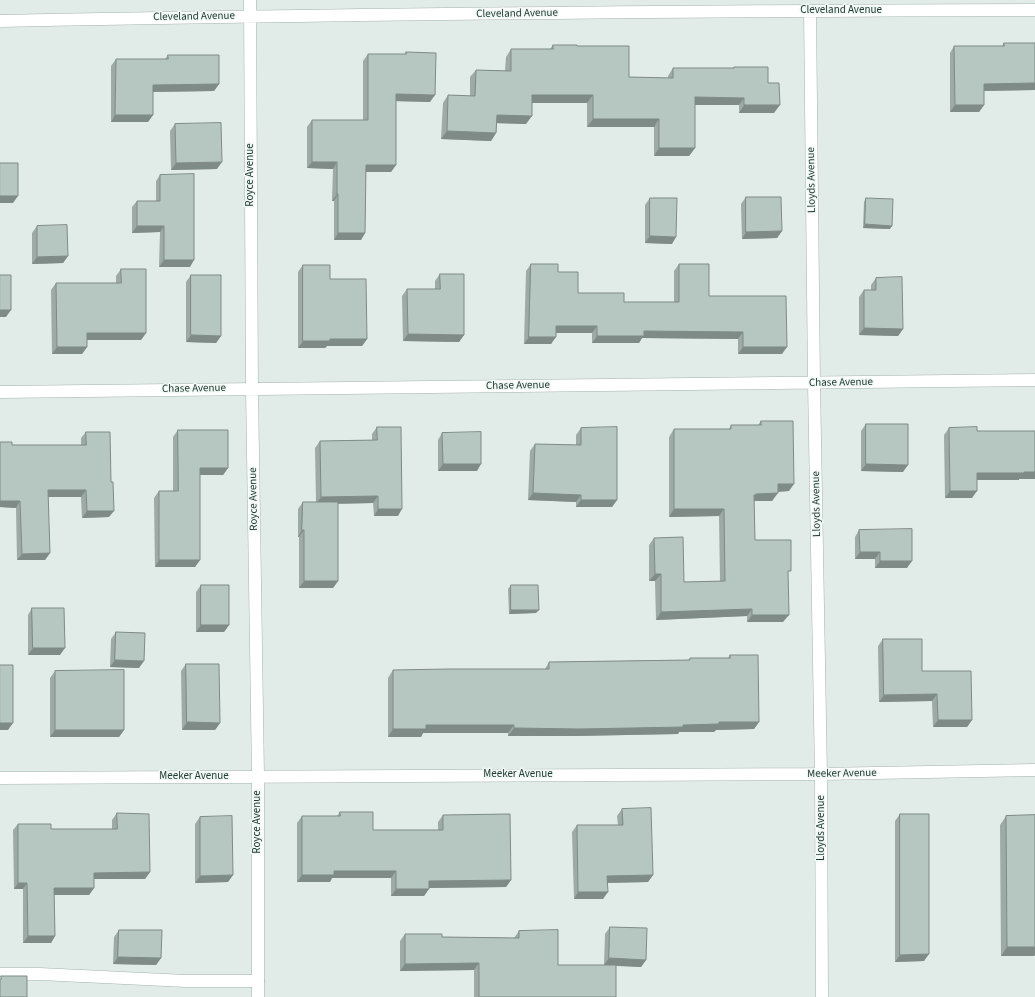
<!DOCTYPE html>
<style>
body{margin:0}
canvas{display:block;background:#e1ebe7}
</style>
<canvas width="1035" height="997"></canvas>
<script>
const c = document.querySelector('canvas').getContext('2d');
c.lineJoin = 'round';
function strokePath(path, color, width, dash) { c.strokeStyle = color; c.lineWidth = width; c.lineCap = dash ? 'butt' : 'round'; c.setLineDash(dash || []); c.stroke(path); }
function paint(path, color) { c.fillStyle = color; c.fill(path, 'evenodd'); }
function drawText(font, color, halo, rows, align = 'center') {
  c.font = font + ' "Source Sans 3",sans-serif'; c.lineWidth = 3; c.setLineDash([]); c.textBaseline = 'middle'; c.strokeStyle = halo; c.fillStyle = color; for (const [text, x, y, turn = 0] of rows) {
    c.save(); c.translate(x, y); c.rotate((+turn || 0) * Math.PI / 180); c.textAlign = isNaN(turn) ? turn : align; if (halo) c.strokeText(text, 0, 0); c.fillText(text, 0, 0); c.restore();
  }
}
const lane = new Path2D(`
 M0,974h40l146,7h72`);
const street = new Path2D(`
 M250,0l2,389 6,387v221
 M810,11l4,372 7,391 1,223
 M0,21c345,-7 690,-10 1035,-11
 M0,392l1035,-12
 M0,778l821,-4 214,-4`);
strokePath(lane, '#a4b3ae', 13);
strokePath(street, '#a4b3ae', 13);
strokePath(lane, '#fff', 12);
strokePath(street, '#fff', 12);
paint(new Path2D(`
 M1004,43h31v47l-51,1v14l-5,7h-29v-59l4,-7h48z
 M553,45l24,1 52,31 39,1v-2l5,-8h60l1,-1 34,16 6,30h-35v-8h-44v43l-6,8h-35v-29h-67v-24h-55l-6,21 -29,-1 -1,10 -5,8 -50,-2 2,-36 5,-8 22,1v-19l6,-7 29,1 1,-14 5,-8h39z
 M406,52l24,50 -34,-1v64l-5,7h-25l-1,61 -4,7h-27v-39h-2l1,-32 -26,-1v-41l5,-7h51v-59l5,-7h37z
 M168,55l51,29 -5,7 -61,1v23l-5,7h-37v-56l5,-7h49z
 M175,124l42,45 -46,1 -1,-39z
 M160,175l30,92h-31l1,-35 -28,1v-26l5,-6h19v-20z
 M746,197l36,34 -5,7 -35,1 -1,-35z
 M650,198l22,46 -27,-1v-38z
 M866,198l24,31 -27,-1 1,-26z
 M37,226l31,30 -5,7 -31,1v-31z
 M531,264l27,8 20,21 46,9h50v-31l5,-7 30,32 73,58h-44v-15l-96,-1 -3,5h-47v-10h-36l-5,11h-27l2,-73z
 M303,265l27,14 37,60 -5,7h-35l-2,2h-27v-76z
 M121,269l25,64 -5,7h-54v7l-5,7h-30l-1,-64 5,-7h60v-7z
 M440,274l24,61 -5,7 -56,-1 -1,-45 5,-7h28v-8z
 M191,275l30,61 -5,7 -30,-1v-60z
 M876,278l27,51 -5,7 -39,-1v-38l5,-7h7v-5z
 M761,421l28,70 -11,1 -6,9h-18l1,39 33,35 -5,47h-36v-6l-91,4 -1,-39h-6v-36l5,-7 30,44 36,-1 -1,-65 -50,1v-80l5,-8h55l2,-4h27z
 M866,424l37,48 -42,-1v-40z
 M377,427l21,89h-24l-1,-13 -35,1v77l-5,7h-34v-51h-1v-28l5,-7h13l-1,-54 5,-7 52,-1v-6z
 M581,428l36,72 -5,7h-36v-5l-48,-2 2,-49 5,-7 41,1v-10z
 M949,428l28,3h58v48h-16v1h-42l-5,18h-27l-1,-63z
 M178,430l50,38 -5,7h-23v85l-5,7h-40l-1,-69 5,-7h14v-54z
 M86,432l23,85 -27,1 -1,-21h-33l2,56 -5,7h-28l-1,-52 -16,-1v-65l12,3h69v-7z
 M442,433l35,38h-39v-31z
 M859,530l48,38h-32v-9h-20v-22z
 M201,585l28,40 -5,7h-28v-40z
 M511,585l25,28 -27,1 -1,-25z
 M32,608l28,47h-32v-40z
 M116,632l23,36 -29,-1 1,-28z
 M883,639l39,32 50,49 -5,7h-34l-1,-26 -53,1 -1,-56z
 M730,655l29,67 -5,7 -38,1 -2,2h-35l-1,2 -104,2h-66v-3h-85l-2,4h-33v-59l5,-8 152,-1 4,-7 139,-2 2,-2h38z
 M186,664l34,59 -5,7h-33l-1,-59z
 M55,671l69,59 -5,7h-69v-59z
 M622,809l31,66 -5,7 -41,1 -4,16h-29l-2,-67 5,-7h41l-1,-9z
 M340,812l33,18h65v-8l5,-7 68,65 -5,7 -77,1 -5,8h-33v-18h-59l-2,4h-33v-59l5,-7h35z
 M117,813l33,59 -5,7h-51v9l-5,7h-35l1,41 -4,7h-28v-54h-9l-1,-59 5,-6 33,5h61v-9z
 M900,814l24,147 -29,1v-141z
 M1035,815v140l-1,1h-33l-1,-131 6,-9z
 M200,817l33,58 -5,7 -33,1v-59z
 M610,927l36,33 -5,7 -25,-1v31h-142v-27l-74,1v-30l5,-7 37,3 72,1 5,-7 39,34h46l1,-31z
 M119,930l42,28 -5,7 -43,-1 1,-27z`), '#9daaa5');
paint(new Path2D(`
 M1035,83v7l-56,1 5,-7z
 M219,84l-5,7 -66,1 5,-7z
 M396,94l39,1 -5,7 -39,-1z
 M532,95h61l-6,8h-61z
 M695,97l49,1 -5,7h-49z
 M744,105h36l-6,8h-35z
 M955,105h29l-5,7h-29z
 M115,115h38l-5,7h-37z
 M497,115l35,1 -6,8 -34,-1z
 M593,119h66l-5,8h-67z
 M447,131l49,2 -5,8 -50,-2z
 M659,148h36l-6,8h-35z
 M222,162l-5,7 -46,1 5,-7z
 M312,162h25l-4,7 -26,-1z
 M366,165h30l-5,7h-30z
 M337,194h1l-4,7h-2z
 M0,196h18l-5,7h-13z
 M865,224l27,2 -2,3 -27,-1z
 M137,226h27l-4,6 -28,1z
 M782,231l-5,7 -35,1 4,-7z
 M338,233h27l-4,7h-27z
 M650,236l26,1 -4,7 -27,-1z
 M68,256l-5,7 -31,1 5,-7z
 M164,260h30l-4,7h-31z
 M0,310h11l-5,7h-6z
 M556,326h41l-5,7h-40z
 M864,328l39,1 -5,7 -39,-1z
 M644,331l99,1 -5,7 -96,-1 -3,5h-47l5,-7z
 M87,333h59l-5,7h-59z
 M408,334l56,1 -5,7 -56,-1z
 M191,335l30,1 -5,7 -30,-1z
 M529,337h27l-5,7h-27z
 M330,339h37l-5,7h-35l-2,2h-27l5,-7z
 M57,347h30l-5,7h-30z
 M743,347h44l-5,7h-44z
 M443,464h38l-4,7h-39z
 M866,464l42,1 -5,7 -42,-1z
 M200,468h28l-5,7h-28z
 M1024,472h11v7h-16v1h-47l5,-7z
 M778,484h16l-5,7 -17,1z
 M48,490h38l-5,7h-38z
 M950,491h27l-5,7h-27z
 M533,493l48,2 -5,7 -48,-2z
 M778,493l-6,8h-21l3,-6 2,-1z
 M378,496l-5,7 -57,1 5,-7z
 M581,500h36l-5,7h-36z
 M0,501h20l-4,7 -16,-1z
 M378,509h24l-4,7h-24z
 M674,509h50l-5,7 -50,1z
 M87,511h27l-5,6 -27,1z
 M302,530h2l-5,7h-1z
 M860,552h20l-5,7h-20z
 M50,553l-5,7h-28l5,-6z
 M159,560h41l-5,7h-40z
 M880,561h32l-5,7h-32z
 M655,574h6l-6,7h-6z
 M304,581h34l-5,7h-34z
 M752,609l-5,7 -91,4 5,-8z
 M511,610h28l-3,3 -27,1z
 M752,615h37l-6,7h-36z
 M201,625h28l-5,7h-28z
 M33,648h32l-5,7h-32z
 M115,660l29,1 -5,7 -29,-1z
 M937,694l-5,7 -53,1 5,-7z
 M938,720h34l-5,7h-34z
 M187,722l33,1 -5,7h-33z
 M719,722h40l-5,7 -38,1 -2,2h-35l-1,2 -104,2h-66l6,-8 169,-3z
 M0,723h13l-5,7h-8z
 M426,725h88l-6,8h-85l-2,4h-33l5,-8z
 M55,730h69l-5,7h-69z
 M334,871h62l-5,7h-59l-2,4h-33l5,-7z
 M150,872l-5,7h-56l5,-6z
 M233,875l-5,7 -33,1 5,-7z
 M653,875l-5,7 -46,1 5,-7z
 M511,880l-5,7 -82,1 5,-7z
 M18,883h9l-4,6h-9z
 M54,888h40l-5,7h-39z
 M396,889h33l-5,7h-33z
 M578,892h30l-5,7h-29z
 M28,936h27l-4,7h-28z
 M1007,947h28v8l-1,1h-33z
 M929,954l-5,7 -29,1 5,-7z
 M118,957l43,1 -5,7 -43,-1z
 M609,958l37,2 -5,7 -37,-2z
 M479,963l-5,7 -74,1 5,-7z`), '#7f8b86');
const building = new Path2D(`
 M1004,43h31v40l-51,1v21h-29l-1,-59h50z
 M553,45h24v1h52v31l44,1v-10h61v-1h34v16h11l1,22h-36v-7l-49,-1v51h-36v-29h-66v-24h-61v21l-35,-1 -1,18 -49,-2 1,-36 27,1 1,-26 35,1v-22h42z
 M406,52l30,1 -1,42 -39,-1v71h-30l-1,68h-27v-39h-1v-32h-25v-42h56v-66h38z
 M168,55h51v29l-66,1v30h-38l1,-56h52z
 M221,123l1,39 -46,1 -1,-39z
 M0,163h18v33h-18z
 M194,174v86h-30v-34h-27v-25h23v-26z
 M746,197h35l1,34 -36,1z
 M650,198h27l-1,39 -26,-1z
 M866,198l27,1 -1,27 -27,-2z
 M67,225l1,31 -31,1v-31z
 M531,264h27v8h20v21h46v9h55v-38h30v32h77l1,51h-44v-15l-99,-1v5h-47v-10h-41v11h-27z
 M303,265h27v14h36l1,60h-37v2h-27z
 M121,269h25v64h-59v14h-30l-1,-64h65z
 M440,274h24v61l-56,-1 -1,-45h33z
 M0,275h11v35h-11z
 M191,275h30v61l-30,-1z
 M902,277l1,52 -39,-1v-38h12v-12z
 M761,421h32l1,63h-16v9l-22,1v1h-2l1,45h36v31h-3l1,44h-37v-6l-91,3v-38h-6l-1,-36 29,-1 1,45 41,-1 -1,-72h-50v-80h57v-4h30z
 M866,424h42v41l-42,-1z
 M377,427h24l1,82h-24v-13l-57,1 -1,-56 57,-1z
 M617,427v73h-36v-5l-48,-2 2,-49 46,1v-17z
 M977,427v4h58v41h-11v1h-47v18h-27l-1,-63z
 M178,430h50v38h-28v92h-41v-69h19z
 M86,432h24l1,50h2l1,29h-27l-1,-21h-38l2,63 -28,1 -2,-53h-20v-59h12v3h74z
 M481,432v32h-38l-1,-31z
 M303,502h35v79h-34v-51h-2z
 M912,529v32h-32v-9h-20l-1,-22z
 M201,585h28v40h-28z
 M511,585h27l1,25h-28z
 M32,608h32l1,40h-32z
 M116,632l29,1 -1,28 -29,-1z
 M883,639h39v32h49l1,49h-34l-1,-26 -53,1z
 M730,655h28l1,67h-40v2l-36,1v2l-104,2 -65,-1v-3h-88v4h-33v-59l56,-1h100v-7l141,-2v-2h40z
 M186,664h33l1,59 -33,-1z
 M0,665h13v58h-13z
 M124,670v60h-69v-59z
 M651,808l2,67 -46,1 1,16h-30l-1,-67h46l-1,-16z
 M340,812h33v18h70v-15l67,-1 1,66 -82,1v8h-33v-18h-62v4h-32v-59h38z
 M117,813l32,1 1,58 -56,1v15h-40l1,48h-27l-1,-53h-9v-59h33v5h66z
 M900,814h29v140l-29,1z
 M1035,815v132h-28l-1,-131z
 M232,816l1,59 -33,1v-59z
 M610,927l37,1 -1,32 -37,-2z
 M119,930h43l-1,28 -43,-1z
 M558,930v35h58v32h-137v-34l-74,1v-30h37v3l77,1v-7z
 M1,976h26v21h-27v-18h1z`);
paint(building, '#b6c6c0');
strokePath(building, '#7f8b86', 1);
drawText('11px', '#213b35', '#f1f8f4', [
 ["Cleveland Avenue",841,11],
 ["Cleveland Avenue",517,14,-1],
 ["Cleveland Avenue",194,17,-1],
 ["Royce Avenue",251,175,-90],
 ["Lloyds Avenue",812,180,-91],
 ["Chase Avenue",841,383,-1],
 ["Chase Avenue",518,386,-1],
 ["Chase Avenue",194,389,-1],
 ["Royce Avenue",254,499,-91],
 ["Lloyds Avenue",817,504,-91],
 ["Meeker Avenue",842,774,-1],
 ["Meeker Avenue",518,775],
 ["Meeker Avenue",194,777],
 ["Royce Avenue",258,822,-90],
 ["Lloyds Avenue",822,828,-90]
]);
</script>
